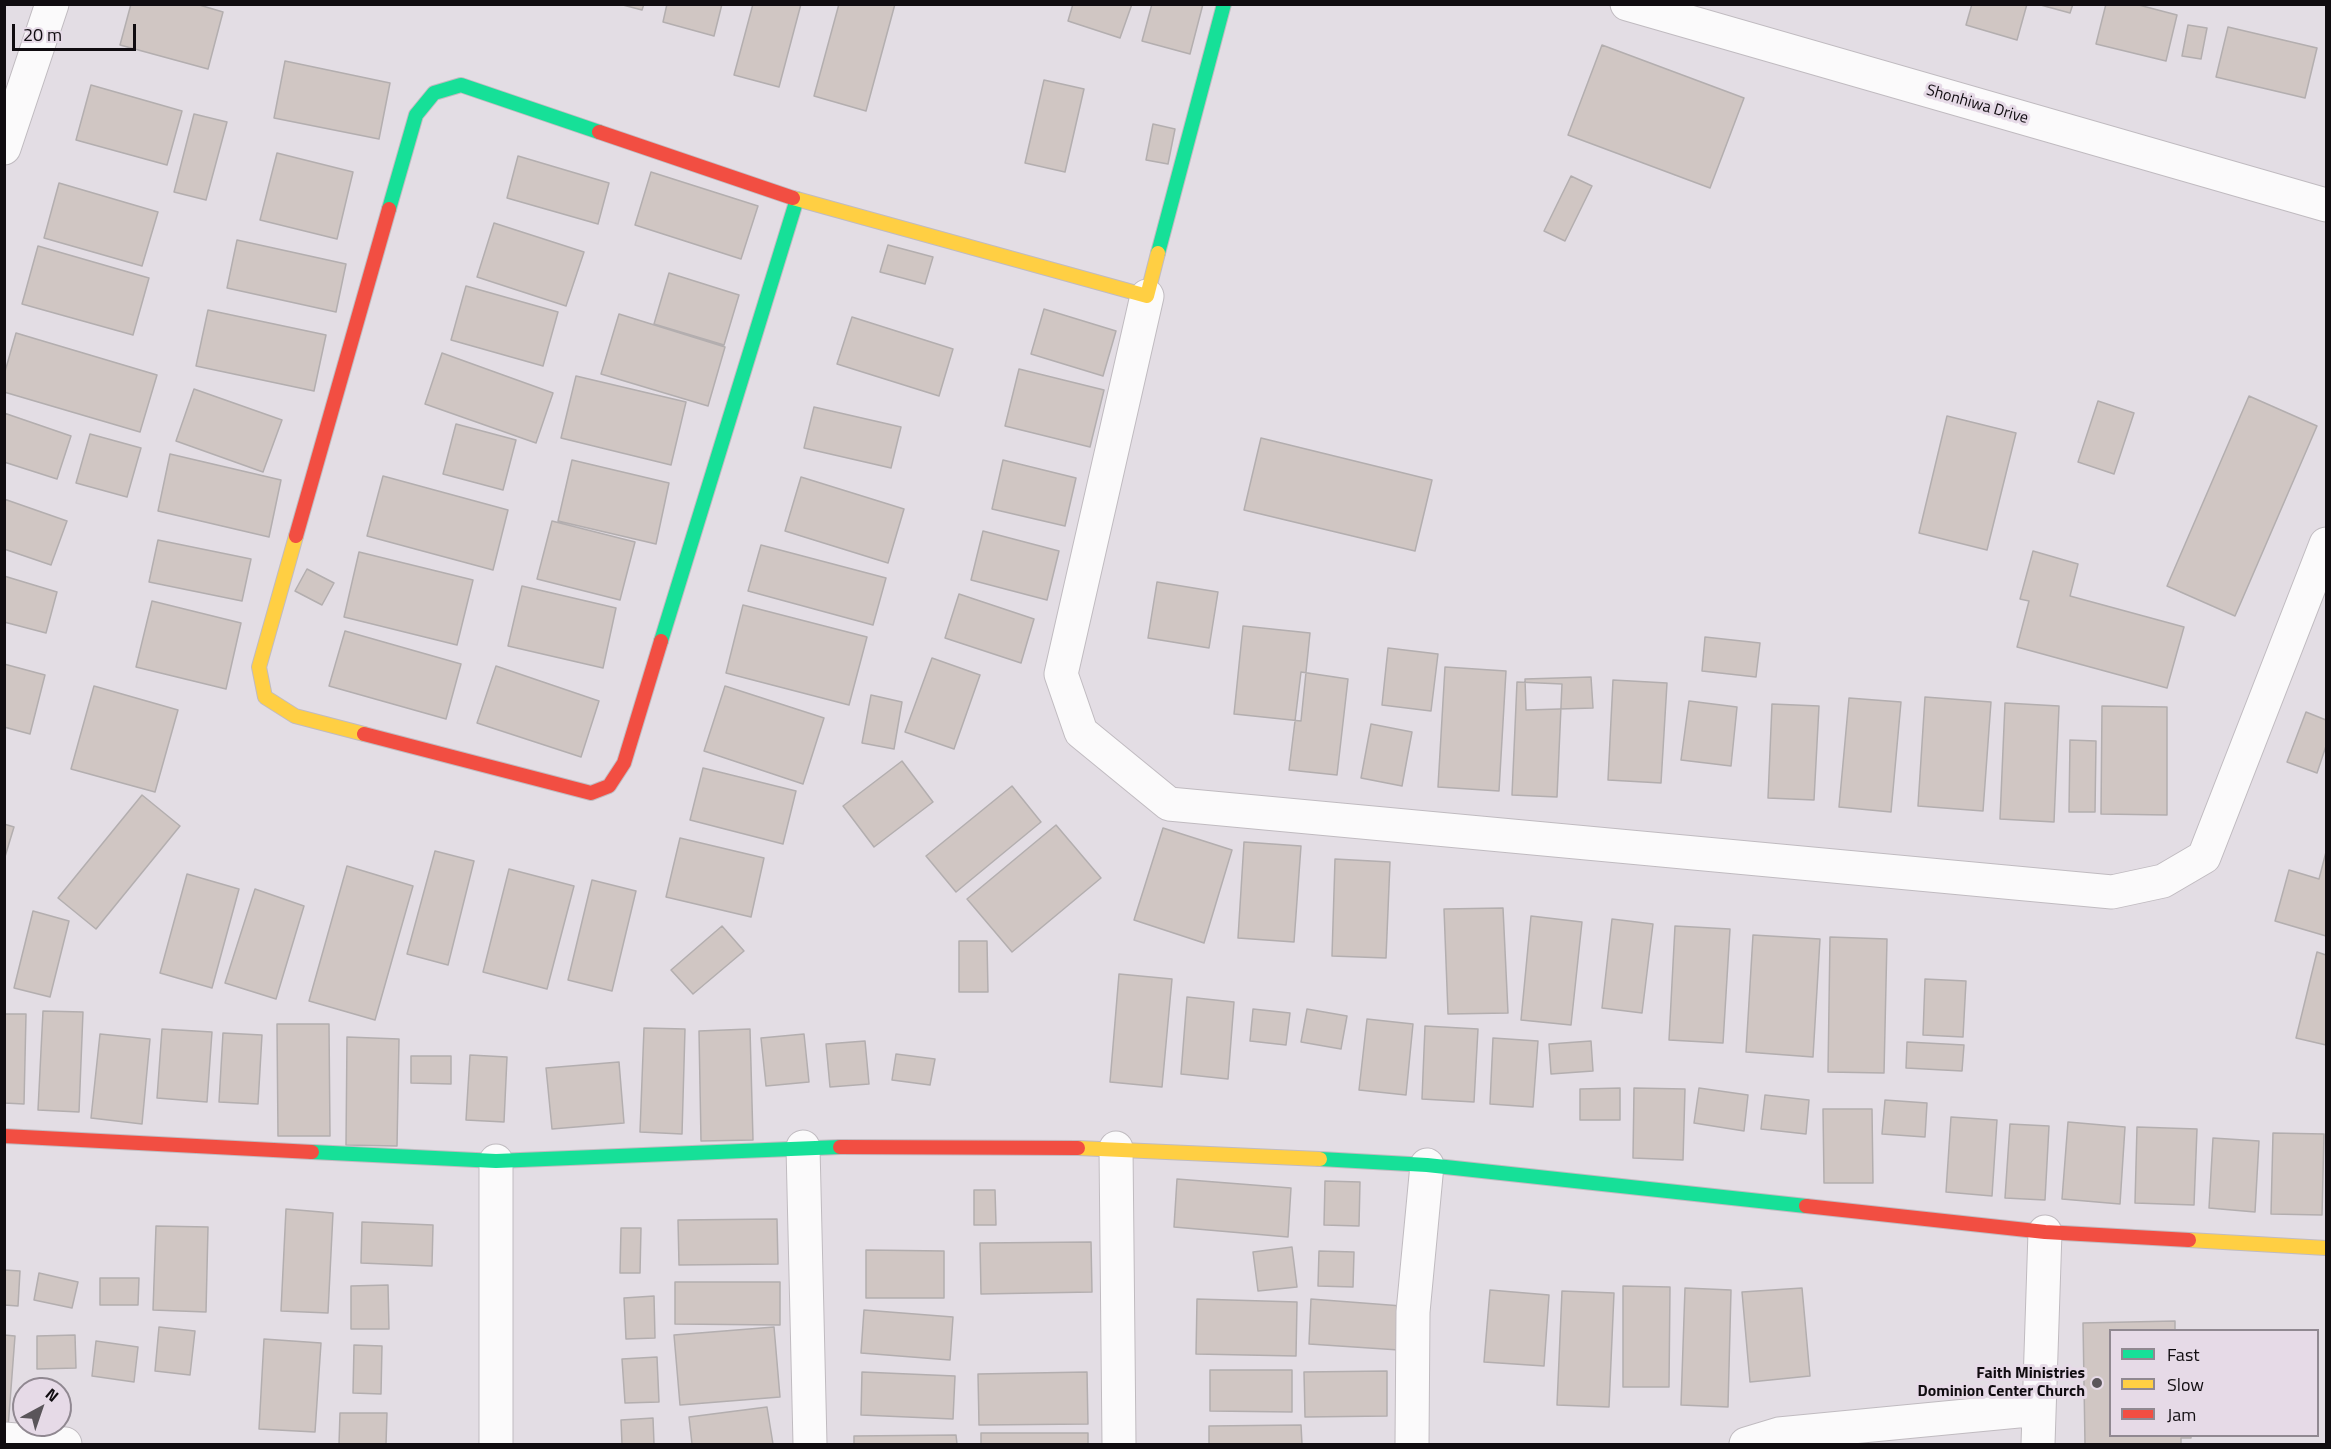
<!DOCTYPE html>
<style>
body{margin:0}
#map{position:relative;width:2331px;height:1449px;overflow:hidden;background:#e3dde4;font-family:"Titillium Web",sans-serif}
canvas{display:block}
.frame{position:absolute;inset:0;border:6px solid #100c10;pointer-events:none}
.legend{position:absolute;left:2109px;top:1329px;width:210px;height:108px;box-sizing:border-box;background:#e6dae7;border:2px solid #908891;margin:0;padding:8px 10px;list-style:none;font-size:18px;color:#100c10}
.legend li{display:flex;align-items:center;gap:12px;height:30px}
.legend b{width:30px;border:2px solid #908891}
.north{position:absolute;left:12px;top:1377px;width:60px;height:60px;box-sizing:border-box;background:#e6dae7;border:2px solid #908891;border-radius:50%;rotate:40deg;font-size:16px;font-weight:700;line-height:24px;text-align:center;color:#100c10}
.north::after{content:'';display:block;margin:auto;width:21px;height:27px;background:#5a555a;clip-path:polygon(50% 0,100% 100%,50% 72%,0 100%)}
.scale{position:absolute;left:12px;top:24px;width:124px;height:27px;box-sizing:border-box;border:3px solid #100c10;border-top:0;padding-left:8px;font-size:18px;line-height:21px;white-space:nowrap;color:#100c10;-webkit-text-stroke:4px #e6dae7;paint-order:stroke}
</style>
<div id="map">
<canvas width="2331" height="1449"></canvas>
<div class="frame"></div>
<ul class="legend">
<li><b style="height:8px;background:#16e098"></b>Fast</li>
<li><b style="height:8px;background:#ffcf43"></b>Slow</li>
<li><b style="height:8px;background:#f24e42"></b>Jam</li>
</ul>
<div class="north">N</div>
<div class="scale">20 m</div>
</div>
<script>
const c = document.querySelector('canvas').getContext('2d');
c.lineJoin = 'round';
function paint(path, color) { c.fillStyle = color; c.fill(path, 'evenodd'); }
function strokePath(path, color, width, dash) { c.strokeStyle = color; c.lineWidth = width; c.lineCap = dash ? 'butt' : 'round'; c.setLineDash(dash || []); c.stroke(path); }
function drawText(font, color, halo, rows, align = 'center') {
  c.font = font + ' "Titillium Web",sans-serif'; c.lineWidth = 6; c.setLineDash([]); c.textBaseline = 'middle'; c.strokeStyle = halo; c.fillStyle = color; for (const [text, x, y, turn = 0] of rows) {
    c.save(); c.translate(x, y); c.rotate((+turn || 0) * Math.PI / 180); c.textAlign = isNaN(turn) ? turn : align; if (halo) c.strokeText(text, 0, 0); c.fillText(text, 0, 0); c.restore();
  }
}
const building = new Path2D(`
 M131,4h65l27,8 -15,57 -88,-24z
 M619,4h25l-2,6z
 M667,4h55l-8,32 -51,-14z
 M753,4h48l-22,83 -45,-12z
 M839,4h56l-29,107 -52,-15z
 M1073,4h59l-12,34 -52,-17z
 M1152,4h51l-13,50 -48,-13z
 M1972,4h55l-10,36 -51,-15z
 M2037,4h36l-3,9z
 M2106,4h29l42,11 -11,46 -70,-17z
 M2188,25l19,3 -6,31 -19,-3z
 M2228,27l89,21 -12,50 -89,-21z
 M1602,45l142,53 -34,90 -142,-53z
 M285,61l105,22 -11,56 -105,-21z
 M1044,80l40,9 -19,83 -40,-9z
 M91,85l91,26 -15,54 -91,-25z
 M194,114l33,8 -21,78 -32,-8z
 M1153,124l22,5 -7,35 -22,-4z
 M277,153l76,19 -16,67 -77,-19z
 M518,156l91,27 -11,41 -91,-26z
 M651,172l107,34 -17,53 -106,-34z
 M1571,176l21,10 -27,55 -21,-10z
 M59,183l99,29 -16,54 -98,-28z
 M494,223l90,29 -18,54 -89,-29z
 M237,240l109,24 -10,48 -109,-24z
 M888,245l45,12 -8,27 -45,-12z
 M38,246l111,32 -16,57 -111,-31z
 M669,273l70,22 -15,50 -70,-21z
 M466,286l92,26 -15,54 -92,-26z
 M1044,309l72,22 -13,45 -72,-22z
 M208,310l118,25 -12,56 -118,-25z
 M619,314l106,33 -17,59 -107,-32z
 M852,317l101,32 -14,47 -102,-32z
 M16,333l141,42 -17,57 -136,-40v-17z
 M442,353l111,40 -17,50 -111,-39z
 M1019,369l85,21 -14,57 -85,-21z
 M576,376l110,26 -15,63 -110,-27z
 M194,389l88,31 -19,52 -87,-31z
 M2249,396l68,30 -82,190 -68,-30z
 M2098,401l36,12 -20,61 -36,-12z
 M814,407l87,20 -10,41 -87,-20z
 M4,413l67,23 -14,43 -53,-17z
 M1947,416l69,17 -29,117 -68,-17z
 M456,424l60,16 -13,50 -60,-16z
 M90,434l51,14 -14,49 -51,-14z
 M1261,438l171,42 -17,71 -171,-41z
 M170,454l111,26 -12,57 -111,-26z
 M572,460l97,23 -13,61 -98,-23z
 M1003,460l73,18 -11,48 -73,-17z
 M383,476l125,34 -15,60 -126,-34z
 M801,477l103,32 -16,54 -103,-32z
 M4,499l63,22 -16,44 -47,-16z
 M552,521l83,21 -15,58 -83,-21z
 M983,531l76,20 -12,49 -76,-20z
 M158,540l93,19 -9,42 -93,-19z
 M761,545l125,33 -13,47 -125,-34z
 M2033,551l45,13 -8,32 114,31 -17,61 -150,-41 12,-46 -9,-2z
 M359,552l114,28 -16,65 -113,-28z
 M307,569l27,14 -12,22 -27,-14z
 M4,576l53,16 -11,41 -42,-11z
 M1157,582l61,10 -9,56 -61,-10z
 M522,586l94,22 -13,60 -95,-22z
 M959,594l75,25 -13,44 -76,-25z
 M152,601l89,22 -15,66 -90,-22z
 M743,605l124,32 -18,68 -123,-32z
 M1243,626l67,7 -9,88 -67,-7z
 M345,631l116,33 -15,55 -117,-33z
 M1705,637l55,6 -4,34 -54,-6z
 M1388,648l50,6 -7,57 -49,-6z
 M932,658l48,17 -26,74 -49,-17z
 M4,664l41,11 -15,59 -26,-7z
 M496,666l103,35 -18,56 -104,-34z
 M1445,667l61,4 -7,120 -61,-4z
 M1301,672l47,7 -11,96 -48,-5z
 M1591,677l2,31 -67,2 -1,-31z
 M1613,680l54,3 -6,100 -53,-3z
 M1517,682l45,2 -5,113 -45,-2z
 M94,686l84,24 -23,82 -84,-23z
 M725,686l99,32 -21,66 -99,-33z
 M871,695l31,7 -8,47 -32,-6z
 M1925,697l66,5 -8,109 -65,-5z
 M1849,698l52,4 -10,110 -52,-5z
 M1689,701l48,6 -6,59 -50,-6z
 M2005,703l54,3 -5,116 -54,-3z
 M1772,704l47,2 -5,94 -46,-2z
 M2102,706l65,1v108l-66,-1z
 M2306,712l20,8v26l-9,27 -30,-11z
 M1371,724l41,8 -10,54 -41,-8z
 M2070,740l26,1 -1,71h-26z
 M902,761l31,41 -59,45 -31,-41z
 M703,768l93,23 -13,53 -93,-24z
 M1012,786l29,36 -85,70 -30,-36z
 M142,795l38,31 -84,103 -38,-31z
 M4,824l10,3 -10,33z
 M1056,825l45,53 -89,74 -45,-53z
 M1163,828l69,22 -28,93 -70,-23z
 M680,838l84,20 -13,59 -85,-20z
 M1244,842l57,4 -7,96 -56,-4z
 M435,851l39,10 -26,104 -41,-11z
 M2326,852v84l-51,-15 14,-51 30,9z
 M1335,859l55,3 -4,96 -54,-2z
 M347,866l66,20 -38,134 -66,-19z
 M509,869l65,17 -27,103 -64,-17z
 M187,874l52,15 -27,99 -52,-15z
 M592,880l44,11 -24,100 -44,-11z
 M255,889l49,17 -28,93 -51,-16z
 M1503,908l5,105 -60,1 -4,-105z
 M33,911l36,10 -19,76 -36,-9z
 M1531,916l51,6 -11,103 -50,-5z
 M1612,919l41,5 -11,89 -40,-5z
 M722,926l22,25 -51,43 -22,-24z
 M1675,926l55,3 -7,114 -54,-3z
 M1753,935l67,4 -7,118 -67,-5z
 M1830,937l57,2 -3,134 -56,-1z
 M959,941h28l1,51h-29z
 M2317,952l9,3v90l-30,-7z
 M1119,974l53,5 -10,108 -52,-5z
 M1925,979l41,2 -3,56 -40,-2z
 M1187,997l47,5 -6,77 -47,-5z
 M1253,1009l37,4 -4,32 -36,-4z
 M1307,1009l40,7 -6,33 -40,-7z
 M43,1011l40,1 -4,100 -41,-2z
 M4,1014h22l-2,90 -20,-1z
 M1367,1019l46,5 -7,71 -47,-5z
 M277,1024h52l1,112h-52z
 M1425,1026l53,3 -4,73 -52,-3z
 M644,1028l41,1 -3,105 -42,-2z
 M162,1029l50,3 -5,70 -50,-4z
 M750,1029l3,111 -52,1 -2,-110z
 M223,1033l39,2 -4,69 -39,-2z
 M100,1034l50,5 -8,85 -51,-6z
 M804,1034l5,48 -43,4 -5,-48z
 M347,1037l52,2 -2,107 -51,-1z
 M1493,1038l45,3 -5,66 -43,-3z
 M865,1041l4,43 -39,3 -4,-43z
 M1591,1041l2,30 -42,3 -2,-30z
 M1907,1042l57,3 -2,26 -56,-3z
 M896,1054l39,5 -5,26 -38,-5z
 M470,1055l37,2 -3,65 -38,-2z
 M411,1056h40v28l-40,-1z
 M619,1062l5,61 -72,6 -6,-61z
 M1620,1088v32h-40v-31z
 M1634,1088l51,1 -2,71 -50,-2z
 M1699,1088l49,7 -4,36 -50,-8z
 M1765,1095l44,5 -3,34 -45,-5z
 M1885,1100l42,3 -2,34 -43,-3z
 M1823,1109h49l1,74h-49z
 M1951,1117l46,3 -5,76 -46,-4z
 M2068,1122l57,5 -5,77 -58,-5z
 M2010,1124l39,2 -4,74 -40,-2z
 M2137,1127l60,2 -3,76 -59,-2z
 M2273,1133l51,1 -2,81 -51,-1z
 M2213,1138l46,3 -4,71 -46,-4z
 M1177,1179l114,9 -3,49 -114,-10z
 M1325,1181l35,1 -1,44 -35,-1z
 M974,1190h21l1,35h-22z
 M286,1209l47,4 -5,100 -47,-2z
 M777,1219l1,45 -99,1 -1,-45z
 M362,1222l71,3 -1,41 -71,-3z
 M156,1226l52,1 -2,85 -53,-2z
 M621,1228h20l-1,45h-20z
 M1091,1242l1,50 -111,2 -1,-51z
 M1292,1247l5,40 -39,4 -5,-39z
 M866,1250l78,1v47h-78z
 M1319,1251l35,1 -1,35 -35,-1z
 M4,1270l16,1 -2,35 -14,-1z
 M39,1273l39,9 -6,26 -38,-8z
 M100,1278h39l-1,27h-38z
 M675,1282h105v43l-105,-1z
 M388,1285l1,44h-38v-43z
 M1623,1286l47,1 -1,100h-46z
 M1685,1288l46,2 -3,117 -47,-2z
 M1802,1288l8,88 -60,6 -8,-90z
 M1490,1290l59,5 -5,71 -60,-4z
 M1562,1291l52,2 -5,114 -52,-2z
 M654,1296l1,42 -29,1 -2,-41z
 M1197,1299l100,3 -1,54 -100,-2z
 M1311,1299l91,7 -3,44 -90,-6z
 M864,1310l89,7 -3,43 -89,-7z
 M2175,1321v9h-65v106h81v2h-10v6h-96l-2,-121z
 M159,1327l36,4 -5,44 -35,-4z
 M774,1327l6,70 -100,8 -6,-70z
 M4,1335l11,1 -7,92 -4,-1z
 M75,1335l1,33 -39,1v-33z
 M264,1339l57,4 -6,89 -56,-3z
 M96,1341l42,6 -4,35 -42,-6z
 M354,1345l28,1 -1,48 -28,-1z
 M657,1357l2,45 -34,1 -3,-44z
 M1210,1370h82v42l-82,-1z
 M1387,1371v45l-82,1 -1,-45z
 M862,1372l93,4 -2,43 -92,-4z
 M1087,1372l1,52 -109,1 -1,-51z
 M767,1407l6,37h-81l-3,-27z
 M340,1413h47l-1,31h-47z
 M653,1418l1,26h-32l-1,-24z
 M1301,1425l1,19h-93v-18z
 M981,1433h107v11h-107z
 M956,1435l1,9h-103v-8z`);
paint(building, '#d0c6c3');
strokePath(building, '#b3aeaf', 1.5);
const street = new Path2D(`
 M1627,4l699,201
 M4,148l48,-144
 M1147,296l-86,378 20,58 88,72 943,88 51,-11 41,-24 122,-313
 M803,1147l7,297
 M1116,1148l3,296
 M4,1439l61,5
 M496,1444v-283
 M1412,1444l1,-132 14,-147
 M1746,1444l33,-10 260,-25
 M2038,1444l7,-212`);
const fast = new Path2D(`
 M389,209l27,-94 18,-22 27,-8 138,47
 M1158,253l66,-249
 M661,641l136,-442
 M312,1152l184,9 344,-14
 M1320,1159l107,6 379,41`);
const slow = new Path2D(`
 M793,198l354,98 11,-43
 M296,536l-37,131 6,30 30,19 69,18
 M1078,1148l242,11
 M2189,1240l137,8`);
const jam = new Path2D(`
 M599,132l194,66
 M296,536l93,-327
 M364,734l227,59 18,-7 15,-23 37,-122
 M4,1136l308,16
 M840,1147l238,1
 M1806,1206l239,26 144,8`);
strokePath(street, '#c0bbc0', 35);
strokePath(fast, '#c0bbc0', 16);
strokePath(slow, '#c0bbc0', 16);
strokePath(jam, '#c0bbc0', 16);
strokePath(street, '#fbfafb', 33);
strokePath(fast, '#16e098', 14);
strokePath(slow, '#ffcf43', 14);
strokePath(jam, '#f24e42', 14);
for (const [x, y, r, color] of [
 [2097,1383,6,"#5a555a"]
]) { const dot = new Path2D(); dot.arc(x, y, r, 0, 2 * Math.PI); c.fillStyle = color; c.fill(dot); strokePath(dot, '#e6dae7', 2); }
drawText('16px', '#100c10', '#e6dae7', [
 ["Shonhiwa Drive",1977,105,16]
]);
drawText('bold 16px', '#100c10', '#e6dae7', [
 ["Faith Ministries",2085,1374],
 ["Dominion Center Church",2085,1392]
], 'right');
</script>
